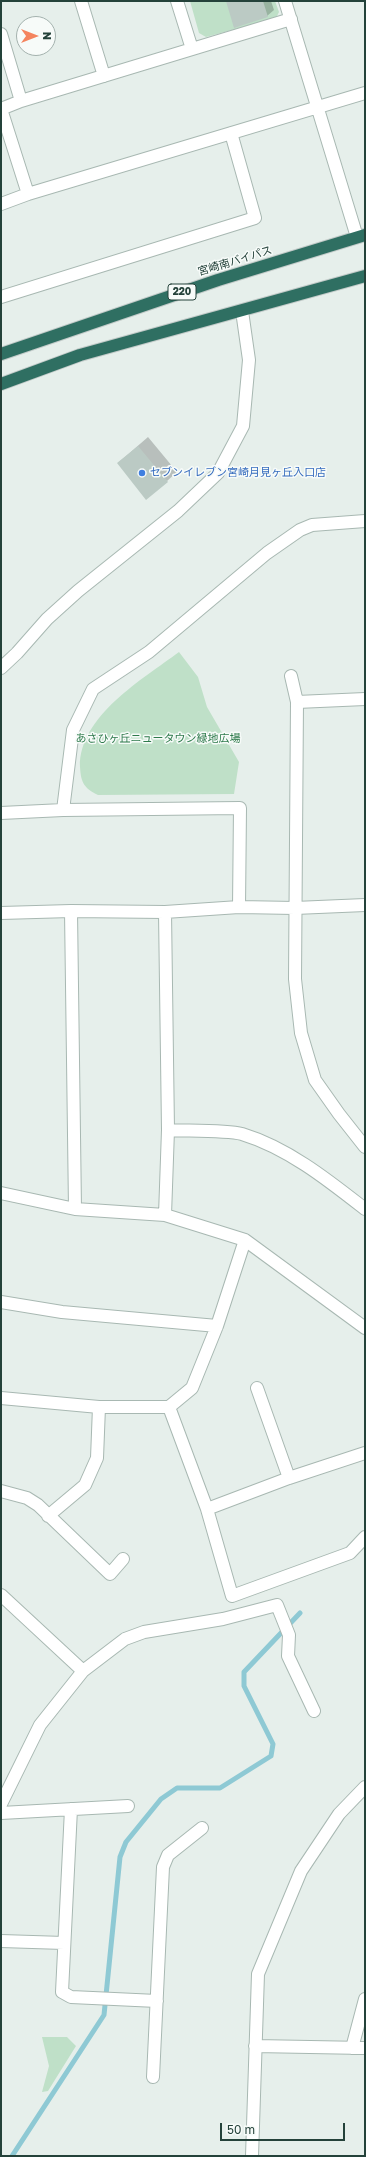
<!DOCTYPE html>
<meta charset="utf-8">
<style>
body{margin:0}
#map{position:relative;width:366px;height:2157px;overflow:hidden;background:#e6efeb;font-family:"Golos Text",sans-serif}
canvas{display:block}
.frame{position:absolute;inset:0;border:2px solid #24423a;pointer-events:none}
.north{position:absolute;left:16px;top:16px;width:40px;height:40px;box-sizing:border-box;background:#f7fbf9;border:1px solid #a3b1ad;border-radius:50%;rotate:90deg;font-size:11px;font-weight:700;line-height:16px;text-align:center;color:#24423a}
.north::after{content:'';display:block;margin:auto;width:14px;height:18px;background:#f4845f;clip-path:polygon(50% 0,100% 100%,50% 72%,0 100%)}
.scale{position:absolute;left:220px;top:2123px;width:125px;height:18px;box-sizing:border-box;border:2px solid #24423a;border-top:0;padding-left:5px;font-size:12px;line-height:14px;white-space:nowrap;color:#24423a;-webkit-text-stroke:3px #f7fbf9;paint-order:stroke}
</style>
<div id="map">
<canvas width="366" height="2157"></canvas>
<div class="frame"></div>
<div class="north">N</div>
<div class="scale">50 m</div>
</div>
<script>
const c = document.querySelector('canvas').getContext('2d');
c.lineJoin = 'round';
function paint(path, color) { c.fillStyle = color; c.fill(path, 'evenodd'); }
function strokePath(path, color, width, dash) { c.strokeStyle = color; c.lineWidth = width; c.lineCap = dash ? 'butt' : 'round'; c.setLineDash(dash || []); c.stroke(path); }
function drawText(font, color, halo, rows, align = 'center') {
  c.font = font + ' "Golos Text","Noto Sans JP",sans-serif'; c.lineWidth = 3; c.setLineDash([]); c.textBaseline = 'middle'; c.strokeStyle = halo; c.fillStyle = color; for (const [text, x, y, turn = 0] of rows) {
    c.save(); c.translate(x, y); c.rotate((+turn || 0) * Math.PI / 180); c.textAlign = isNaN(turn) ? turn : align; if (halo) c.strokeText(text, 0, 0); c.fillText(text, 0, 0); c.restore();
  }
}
paint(new Path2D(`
 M190,1h85l4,11 -3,6 -70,19 -7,-4z
 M179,652l19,25 9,30 32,55 -5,32 -136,1c-14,-7 -17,-12 -18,-28 -1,-51 63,-88 99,-115z
 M42,2037h25l9,9 -28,45 -6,1 7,-26z`), '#bfe0c8');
paint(new Path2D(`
 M227,1h44l3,9 -7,6z
 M148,437l29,35 -10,9 -49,-18z`), '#0003');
strokePath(new Path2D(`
 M12,2156l92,-141 16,-158 6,-15 35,-43 16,-11h43l51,-32 2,-12 -29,-58v-14l56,-59`), '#8ec9d4', 5);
paint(new Path2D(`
 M226,1h37l5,16 -34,11z
 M138,446l30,36 -22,18 -29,-37z`), '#bbcac4');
const street = new Path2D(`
 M81,1l23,75
 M177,1l15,48
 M285,1l72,236
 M1,34l20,67
 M28,194l-27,-85 20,-8 270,-82
 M1,204l27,-10 337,-101
 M1,297l254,-79 -24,-85
 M1,668l16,-15 30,-34 31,-28 100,-80 40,-38 25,-47 6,-66 -7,-49
 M291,676l6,26 -2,277 6,54 14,47 24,34 26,33
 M297,702l68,-3
 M63,810l10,-80 20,-41 56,-37 118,-99 33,-23 12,-5 53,-4
 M1,813l62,-3 177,-2 -1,99
 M71,911l4,298
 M1,913l70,-2 94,1 74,-5 56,1 70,-3
 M168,1130c19,1 58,0 74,4 46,14 86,46 123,75
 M1,1193l74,16 90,6 80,25 120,88
 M165,1215l3,-85 -3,-218
 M1,1302l61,10 155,14
 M257,1388l32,90
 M1,1398l98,9h70l23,-19 25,-62 28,-86
 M169,1407l38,102 25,87 118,-43 15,-16
 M1,1491l26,7 11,7 72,69 13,-15
 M207,1509l82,-31 76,-25
 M48,1516l37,-31 12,-27 2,-51
 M1,1595l82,76
 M1,1804l39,-79 43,-54 42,-32 19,-7 79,-13 54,-14 12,30 -1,21 26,55
 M71,1809l-9,183 9,5 86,4
 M1,1813l127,-7
 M1,1941l63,2
 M255,2046l110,2
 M352,2048l13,-49
 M153,2077l10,-210 5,-12 34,-27
 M252,2156l6,-182 43,-103 38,-57 26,-27`);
const highway = new Path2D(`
 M1,354l217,-74 147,-45
 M1,384l79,-29 285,-79`);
strokePath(street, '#a8b8b2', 14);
strokePath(highway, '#c2cac8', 14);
strokePath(street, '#fff', 12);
strokePath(highway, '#2f6f62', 12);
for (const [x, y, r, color] of [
 [142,473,4,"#3f7fe0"]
]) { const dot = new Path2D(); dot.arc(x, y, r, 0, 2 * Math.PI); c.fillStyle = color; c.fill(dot); strokePath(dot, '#f7fbf9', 1.5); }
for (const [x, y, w] of [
 [182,292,28]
]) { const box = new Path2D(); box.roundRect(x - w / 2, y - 8, w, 16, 3); c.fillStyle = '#f7fbf9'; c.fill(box); strokePath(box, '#24423a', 1); }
drawText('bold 10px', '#24423a', null, [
 ["220",182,292]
]);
drawText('11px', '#24423a', '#f7fbf9', [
 ["宮崎南バイパス",235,261,-17]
]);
drawText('11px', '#366cbe', '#f7fbf9', [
 ["セブンイレブン宮崎月見ヶ丘入口店",150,473]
], 'left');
drawText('11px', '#2d7a4b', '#f7fbf9', [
 ["あさひヶ丘ニュータウン緑地広場",158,739]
]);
</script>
